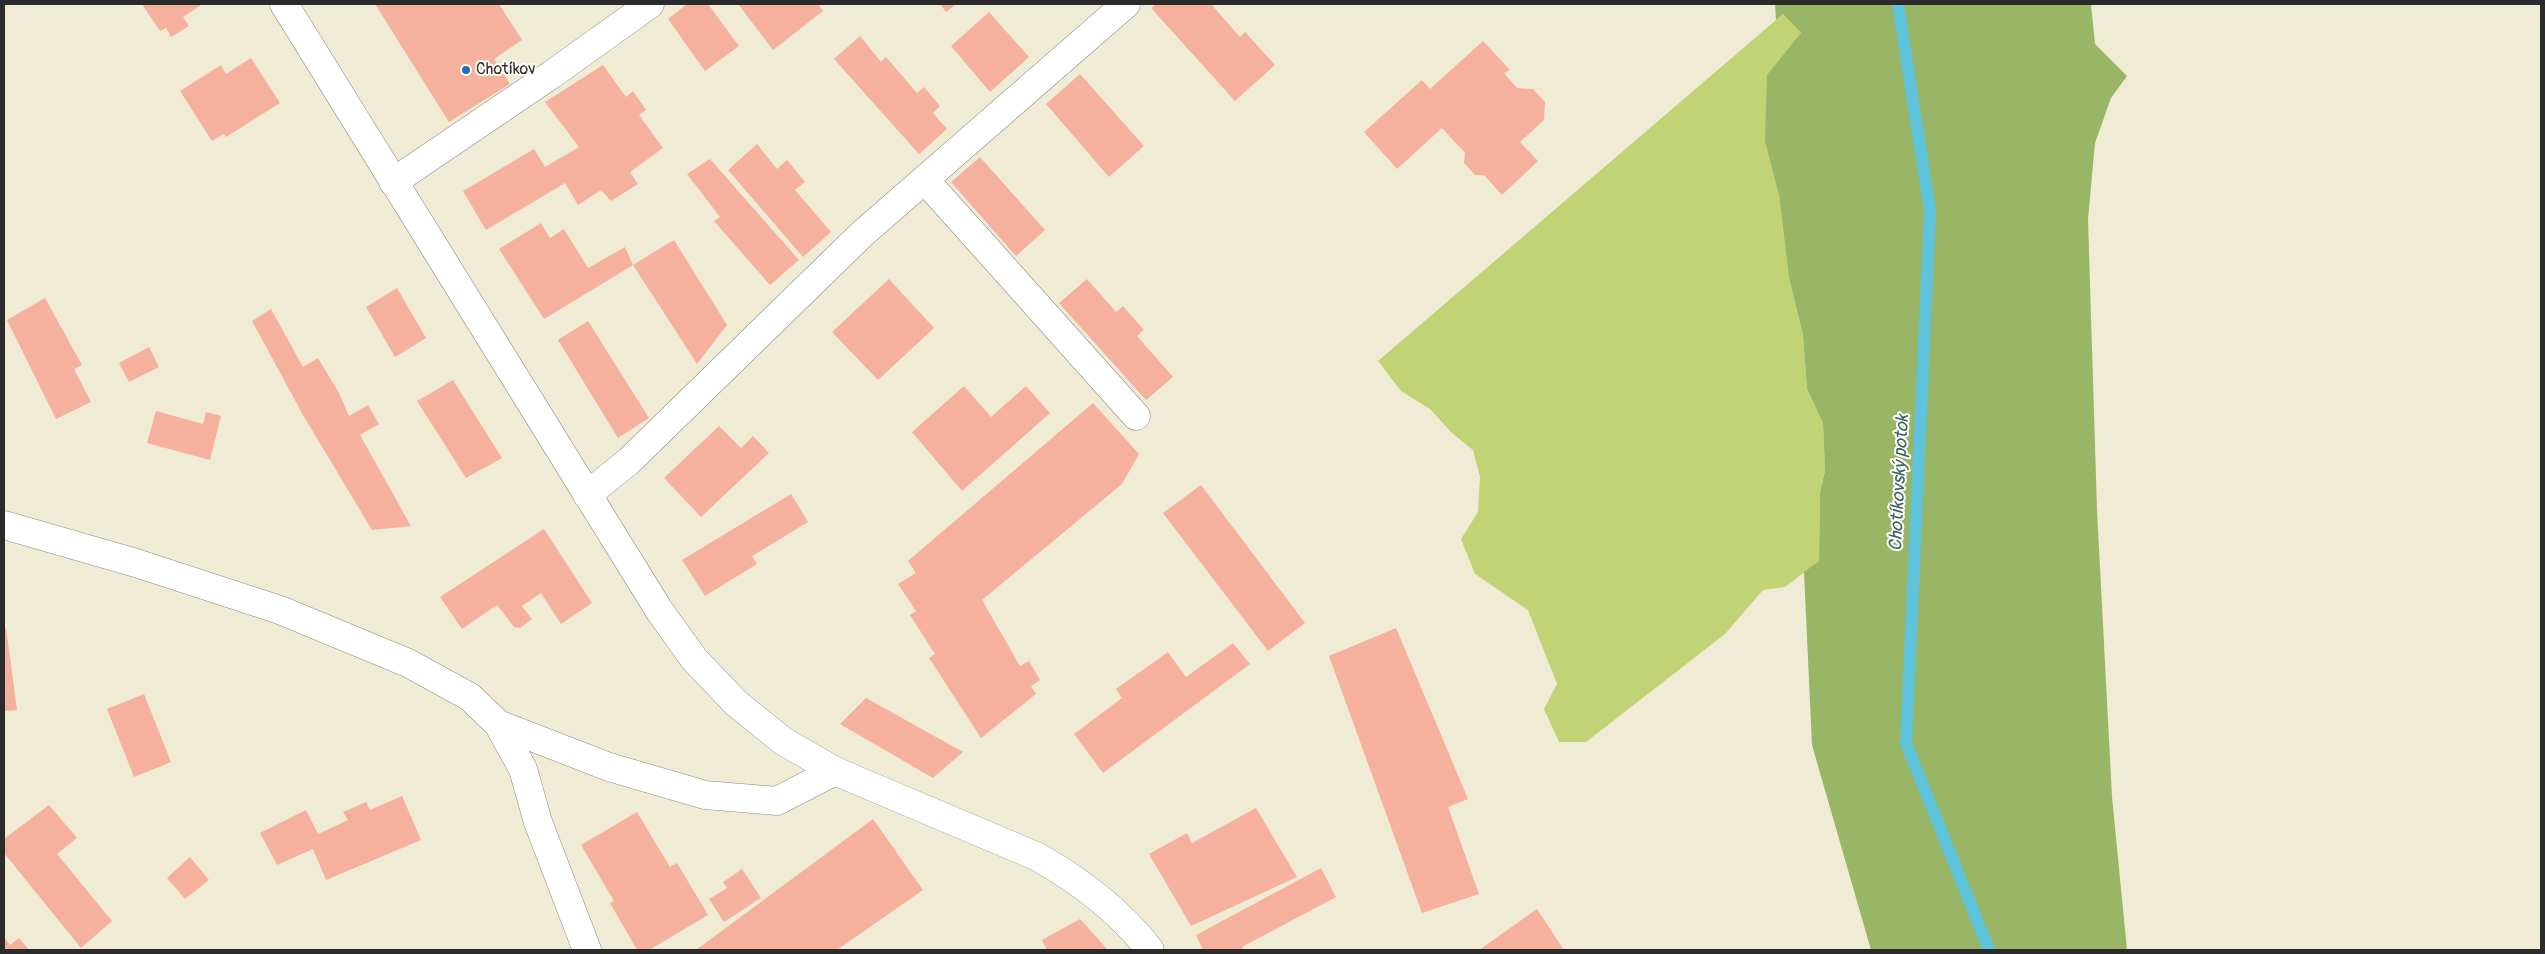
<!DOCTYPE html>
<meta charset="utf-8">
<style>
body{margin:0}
#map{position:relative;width:2545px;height:954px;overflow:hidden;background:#f0ebd4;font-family:Pangolin,sans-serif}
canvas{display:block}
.frame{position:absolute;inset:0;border:5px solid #2b2b2b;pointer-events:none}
</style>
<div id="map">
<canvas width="2545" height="954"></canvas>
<div class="frame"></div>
</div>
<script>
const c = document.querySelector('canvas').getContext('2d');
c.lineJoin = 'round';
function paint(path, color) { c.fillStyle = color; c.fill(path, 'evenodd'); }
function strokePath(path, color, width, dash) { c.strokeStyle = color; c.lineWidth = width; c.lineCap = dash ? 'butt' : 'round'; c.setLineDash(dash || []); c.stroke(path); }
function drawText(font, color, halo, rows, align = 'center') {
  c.font = font + ' Pangolin,sans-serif'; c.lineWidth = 4; c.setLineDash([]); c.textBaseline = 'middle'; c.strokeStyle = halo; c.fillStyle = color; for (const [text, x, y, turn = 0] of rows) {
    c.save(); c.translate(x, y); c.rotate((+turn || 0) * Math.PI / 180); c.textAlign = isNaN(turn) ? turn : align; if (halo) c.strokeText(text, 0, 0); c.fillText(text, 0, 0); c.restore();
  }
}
paint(new Path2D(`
 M1783,14l18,19 -22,162 10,83 14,57 4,54 16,34 2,48 -5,21 -1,69 -34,26 -22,3 -38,44 -139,108h-27l-15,-33 13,-25 -29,-74 -53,-36 -14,-35 17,-27 2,-35 -7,-27 -21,-17 -22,-24 -29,-18 -23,-30z`), '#c2d375');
paint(new Path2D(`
 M1775,4h316l4,40 32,32 -16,22 -16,45 -7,76 9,291 15,287 15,153h-256l-59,-205 -8,-173 15,-11 1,-69 5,-21 -2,-48 -16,-34 -4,-54 -14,-57 -10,-83 -14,-54 2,-66 34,-42 -18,-19 -7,6z`), '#99b566');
strokePath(new Path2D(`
 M1898,4l32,207 -24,532 83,207`), '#5ec4db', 12);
paint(new Path2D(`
 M142,4h61l-20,13 6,9 -18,11 -5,-9 -6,3z
 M375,4h124l23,36 -28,19 16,25 -61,38z
 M687,4h21l31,42 -34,25 -37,-52z
 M738,4h80l5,7 -50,39z
 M940,4h16l-10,8z
 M1156,4h55l29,33 5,-5 30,33 -40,36 -84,-93z
 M989,12l40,45 -39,35 -39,-46z
 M860,36l21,26 5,-5 31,36 7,-6 16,19 -7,7 14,16 -28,25 -85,-95z
 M1483,41l27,29 -6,3 13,15 16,1 12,13 -1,18 -24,22 18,19 -36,34 -18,-20h-9l-11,-12 1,-10 -23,-25 -45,41 -33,-37 58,-52 8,9z
 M251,58l29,45 -54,34 -2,-3 -12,7 -32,-50 41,-26 5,9z
 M603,65l23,32 7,-6 13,19 -7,5 24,33 -33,24 8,12 -27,17 -10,-11 -23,15 -13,-22 -79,47 -23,-39 71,-42 11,18 34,-20 -34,-45z
 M1080,74l64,72 -35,31 -63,-73z
 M757,144l20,25 10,-9 18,22 -10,8 36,42 -28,25 -75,-87z
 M980,157l65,73 -29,26 -65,-74z
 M710,159l89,101 -29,25 -56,-64 6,-4 -33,-43z
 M541,223l9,15 14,-9 24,39 37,-21 8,18 -89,54 -45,-70z
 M674,240l53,85 -30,39 -64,-99z
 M889,279l45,49 -56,52 -46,-48z
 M1087,279l29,33 7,-6 21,24 -7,6 36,41 -27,23 -87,-97z
 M397,288l29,50 -31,19 -29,-50z
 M45,298l37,67 -8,4 17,33 -35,17 -49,-99z
 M271,309l32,58 15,-9 21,35 10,23 19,-11 11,19 -19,11 51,91 -39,4 -69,-115 -51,-94z
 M588,321l61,97 -31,20 -60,-98z
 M149,347l10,20 -30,15 -10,-19z
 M453,380l49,78 -36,20 -49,-77z
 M964,386l27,31 35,-31 24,27 -88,78 -50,-59z
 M1093,403l46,51 -17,30 -140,116 38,66 9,-5 11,19 -9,6 5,8 -55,44 -52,-80 6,-4 -25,-39 6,-4 -18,-27 18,-11 -8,-12z
 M156,411l47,13 3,-12 15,4 -11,44 -63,-17z
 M719,426l22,22 12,-12 16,17 -68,64 -37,-39z
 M1201,485l104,138 -37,28 -105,-138z
 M791,494l17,28 -56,34 5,8 -52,32 -23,-36z
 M544,529l48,74 -31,21 -20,-31 -19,13 10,13 -12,9 -6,-1 -17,-22 -35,24 -22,-32z
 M4,628h2l11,82 -13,1z
 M1396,628l72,171 -20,8 31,87 -57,19 -93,-257z
 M1233,643l17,21 -147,109 -29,-39 48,-36 -6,-9 52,-37 18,25z
 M144,694l27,68 -37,15 -27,-68z
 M866,698l97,54 -30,26 -93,-54z
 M402,796l19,44 -95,40 -13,-31 -36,16 -17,-32 46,-23 12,24 30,-14 -5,-8 23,-10 4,8z
 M49,805l28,33 -20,16 55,67 -31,27 -77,-95v-14z
 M1256,808l41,69 -106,49 -42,-72 38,-21 5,10z
 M637,812l33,55 7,-4 31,52 -59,35h-12l-27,-47 4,-2 -33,-56z
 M873,819l50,71 -86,60h-141z
 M190,857l19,23 -24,19 -18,-21z
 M1321,868l15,29 -94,50 2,3h-41l-7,-15z
 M742,869l19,29 -37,24 -15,-23 18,-11 -4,-6z
 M1537,909l27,41h-85z
 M1080,919l28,31h-61l-5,-10z
 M4,937l6,8 9,-7 10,12h-25z`), '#f5b19d');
const minor = new Path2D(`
 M284,4l375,606 35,49 42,44 47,38 52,30 203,86c42,24 82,54 112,93
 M925,180l211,236
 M393,182l158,-107 99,-71
 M587,495l42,-34 233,-227 264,-230
 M4,525l132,38 144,47 128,53 62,34 28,27 25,45 15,53 49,128
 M498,724l111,43 96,28 72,6 58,-30`);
strokePath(minor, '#8e8b80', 29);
strokePath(minor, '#fff', 28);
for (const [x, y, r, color] of [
 [466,70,5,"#1f6fb2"]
]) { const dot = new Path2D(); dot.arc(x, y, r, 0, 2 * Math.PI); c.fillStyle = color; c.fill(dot); strokePath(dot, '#fdfcf7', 2); }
drawText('16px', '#2b2b2b', '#fdfcf7', [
 ["Chotíkov",476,70]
], 'left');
drawText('italic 18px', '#3d6169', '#fdfcf7', [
 ["Chotíkovský potok",1900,483,-87]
]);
</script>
